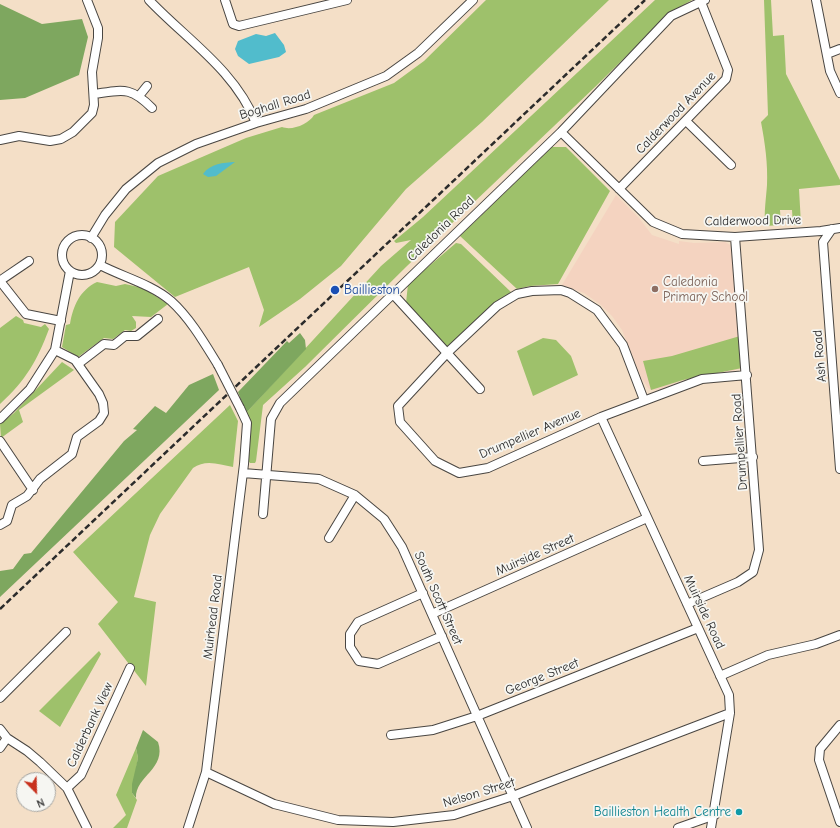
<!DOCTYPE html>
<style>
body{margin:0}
#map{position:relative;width:840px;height:828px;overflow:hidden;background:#f4dfc7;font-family:"Comic Neue",sans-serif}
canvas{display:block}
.north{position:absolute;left:16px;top:772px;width:40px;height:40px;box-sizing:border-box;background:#f6f6f2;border:1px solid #a5a5a2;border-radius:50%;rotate:157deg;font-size:11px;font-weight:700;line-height:16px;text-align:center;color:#2b2b2b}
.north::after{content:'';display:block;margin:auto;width:14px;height:18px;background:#c8321e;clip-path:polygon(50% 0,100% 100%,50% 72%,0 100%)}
</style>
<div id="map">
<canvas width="840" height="828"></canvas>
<div class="north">N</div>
</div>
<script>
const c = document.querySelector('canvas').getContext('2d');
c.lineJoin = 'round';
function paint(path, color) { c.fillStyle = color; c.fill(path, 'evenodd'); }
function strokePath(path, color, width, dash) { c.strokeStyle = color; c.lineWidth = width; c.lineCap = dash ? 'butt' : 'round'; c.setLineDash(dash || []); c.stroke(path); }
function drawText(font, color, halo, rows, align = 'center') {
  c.font = font + ' "Comic Neue",sans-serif'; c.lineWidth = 3.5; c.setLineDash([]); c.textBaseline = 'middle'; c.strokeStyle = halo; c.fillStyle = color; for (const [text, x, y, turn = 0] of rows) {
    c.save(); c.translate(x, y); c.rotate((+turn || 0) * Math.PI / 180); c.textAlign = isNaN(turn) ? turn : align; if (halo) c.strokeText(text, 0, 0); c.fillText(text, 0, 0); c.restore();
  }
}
paint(new Path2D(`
 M616,195l23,23 13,17 27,9v-3l15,2 31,-1 7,4 10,122 -27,9 -27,1 -29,12h-8l-3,-2 -7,-11 -19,-47 -10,-14 -11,-11 -17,-12 -22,-8z`), '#f4d3c0');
paint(new Path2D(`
 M486,0h123l-127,122 -76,67 -65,77 -41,33 -41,28 5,-17 -15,-43 -74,30 -61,-50 1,-25 43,-46 88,-38 36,-11c10,4 27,-3 32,-12l80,-32 30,-22z
 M655,0h37l-21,12 -76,75 -188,179 -102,101 -42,38 -7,56 -1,2h-5l-3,-4 3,-9 -2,-1 3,-23 -5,-13 135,-147 30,-26 -15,3 -2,-2 29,-24z
 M764,0h7l2,36 11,-1 2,39 54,106v5l-41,4 2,35 -8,1 -1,-15h-12l1,15 -16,1c-1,-15 1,-27 2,-41 1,-21 -2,-42 -6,-63l7,-7z
 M552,147h14l44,44 -52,93 -28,2 -13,3 -57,-53z
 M456,243l5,1 51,49 -17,10 -47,45 -42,-45 2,-19z
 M97,282l19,4 9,-2 18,4 25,16 -17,13 -19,-1 4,6v6l-5,3 -6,-1 -12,9 -9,-1 -26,19 -16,-10 4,-22 4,-1c3,-18 10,-34 27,-42z
 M16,316l7,4 1,3 17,4 4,-3 4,5c-12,32 -23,51 -49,75v-76z
 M740,336l2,32 -59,12 -32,10 -8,-29 29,-5z
 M543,338l13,2 15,16 7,19 -45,21 -16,-45z
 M62,362l12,8 -55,40 4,12 -22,16 -1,-14 14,-11z
 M230,405l8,16 -5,46c-14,-3 -28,-8 -40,1l-33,46 -10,21 -16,62 22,5 -10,84 -48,-62 20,-22 -45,-50z
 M99,651l2,3 -41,73 -21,-16z
 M136,748l2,10 -6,35 5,7 -10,28h-14l13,-13 -10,-20z`), '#9ec16b');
paint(new Path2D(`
 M0,4l42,20 40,-5 6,18 -9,38 -54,23 -25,2z
 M300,333l5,7 1,9 -60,64 -8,-21 49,-51 2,2z
 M213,374l6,16 -219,207v-26l13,-2 11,-15 7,-1 93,-112 13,-11 -4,-1 22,-23 11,7 23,-28z
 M143,730l15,12c9,27 -23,34 -22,56l-4,-5v-9l6,-26 -2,-10z`), '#7ea75f');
paint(new Path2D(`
 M275,33l9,12 2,7 -7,5 -30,7 -11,-8 -3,-7 3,-8 18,-7 10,2z
 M235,162l-19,14 -8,1 -5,-3c8,-11 20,-11 32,-12z`), '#51bccc');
const minor = new Path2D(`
 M149,0c37,39 86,70 107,123
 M225,0l8,24 6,2 108,-26
 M816,0l14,71 10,22
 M827,54l13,-5
 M94,94c29,-4 36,-8 58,14
 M139,96l8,-10
 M686,121l45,44
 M561,132l92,90 29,12 53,3 86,-6 19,-3
 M0,140l19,-4 31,5 11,-2 12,-7 19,-19 2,-8 -2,-33 6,-34v-10l-11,-28
 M619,189l107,-110 2,-9 -27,-68
 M832,229l-9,13 17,227
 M62 255a20 20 0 1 1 40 0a20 20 0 1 1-40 0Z
 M91,238l14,-23 21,-26 32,-26 38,-19 60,-21 50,-14 80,-33 32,-23 55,-53
 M100,265c23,12 51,19 71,36 19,17 34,43 47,64
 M1,280l28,-19
 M0,281l26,33 35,7
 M392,293l88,96
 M78,364l26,-20 10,1 11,-9h12l21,-17
 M644,400l-21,-55 -26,-35 -27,-17 -9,-3 -29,1 -15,3 -20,12 -50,47 -49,53 2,16 35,39 24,12 29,-5 113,-51 101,-38 45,-4
 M601,417l128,278 1,18 -19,115
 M0,419l30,-30 25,-39 15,-79
 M0,441l33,49
 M703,461l50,-4
 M243,473l76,6 36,16 29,24 18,28 125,281
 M263,514l8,-95 9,-16 281,-271 110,-116 34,-16
 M0,525l7,-4 5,-16 15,-9 13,-17 32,-25 5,-17 22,-16 5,-8 -1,-10 -4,-9 -24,-34 -20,-10
 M329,538l26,-43
 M423,593l-65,29 -8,12v13l9,14 19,3 64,-28
 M687,604l51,-22 15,-10 6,-22 -24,-313
 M432,614l215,-96
 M720,676l48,-21 48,-11 24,-9
 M0,698l66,-66
 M840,725l-20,24 -1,11 21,62
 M0,729l7,9 20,13 13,11 27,26 20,40
 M391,735l42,-5 44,-14 221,-88
 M0,748l7,-10
 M206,772l68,32 64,16 55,2 61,-7 59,-19 217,-83
 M67,788l14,-13 49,-107
 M188,828l18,-56 38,-308 3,-41 -7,-15
 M678,828l37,-13`);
strokePath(minor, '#494642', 10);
strokePath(minor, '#fff', 8);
strokePath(new Path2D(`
 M0,609l645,-609`), '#2b2b2b', 2.5, [6, 3]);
const minorBridge = new Path2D(`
 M218,365l22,43`);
strokePath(minorBridge, '#494642', 10, []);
strokePath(minorBridge, '#fff', 8);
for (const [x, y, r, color] of [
 [655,289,4,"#8d6e63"],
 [335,290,5,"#1a4fb4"],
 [739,812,4,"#0f9aa8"]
]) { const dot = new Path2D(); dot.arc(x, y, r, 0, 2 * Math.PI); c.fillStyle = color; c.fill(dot); strokePath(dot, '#f6f6f2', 1.5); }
drawText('13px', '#2b2b2b', '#f6f6f2', [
 ["Boghall Road",275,105,-17],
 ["Calderwood Avenue",676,113,-46],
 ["Calderwood Drive",753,221,-1],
 ["Caledonia Road",441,229,-44],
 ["Ash Road",820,356,-95],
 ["Drumpellier Avenue",530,434,-23],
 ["Drumpellier Road",740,442,-94],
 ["Muirside Street",535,555,-24],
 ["South Scott Street",438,598,66],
 ["Muirside Road",704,612,65],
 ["Muirhead Road",213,617,-83],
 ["George Street",542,677,-22],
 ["Calderbank View",90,725,-65],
 ["Nelson Street",479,793,-17]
]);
drawText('13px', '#785e54', '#f6f6f2', [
 ["Caledonia",663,282],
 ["Primary School",663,297]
], 'left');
drawText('13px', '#164399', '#f6f6f2', [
 ["Baillieston",344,290]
], 'left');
drawText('13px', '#0d838f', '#f6f6f2', [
 ["Baillieston Health Centre",731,812]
], 'right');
</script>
